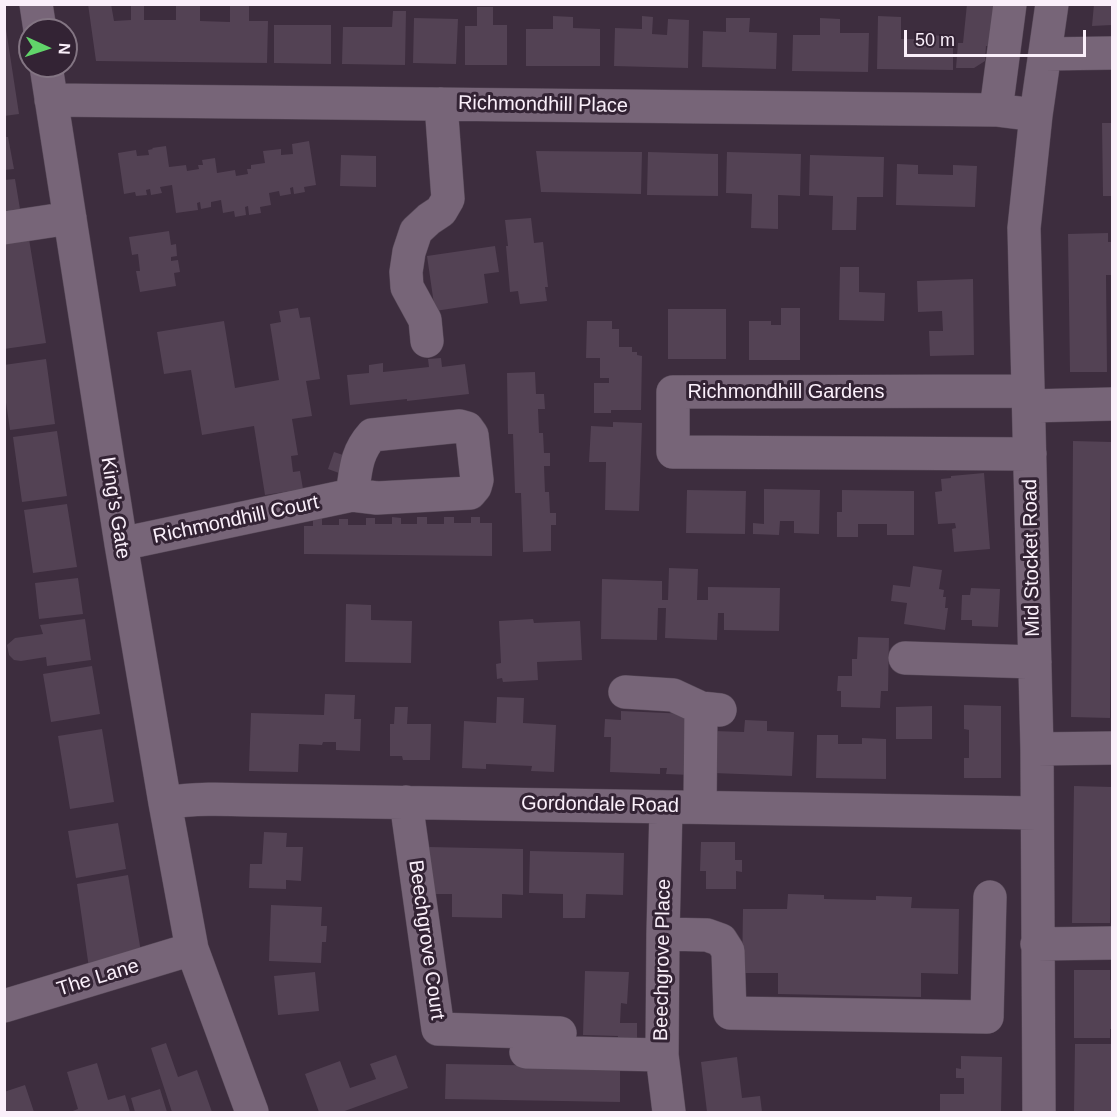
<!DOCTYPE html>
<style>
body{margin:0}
#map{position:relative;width:1117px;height:1117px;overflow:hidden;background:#3d2d3e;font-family:Helvetica,sans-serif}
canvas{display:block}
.frame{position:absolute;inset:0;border:6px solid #faeffa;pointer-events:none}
.north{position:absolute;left:18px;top:18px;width:60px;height:60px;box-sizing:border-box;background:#332334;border:2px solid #837583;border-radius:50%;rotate:93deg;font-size:16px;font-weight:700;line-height:24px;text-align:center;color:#faeffa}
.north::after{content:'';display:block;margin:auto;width:21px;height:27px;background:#61d46a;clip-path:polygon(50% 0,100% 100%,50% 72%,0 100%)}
.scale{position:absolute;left:904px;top:30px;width:182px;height:27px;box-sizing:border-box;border:3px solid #faeffa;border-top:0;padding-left:8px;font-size:18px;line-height:21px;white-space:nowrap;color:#faeffa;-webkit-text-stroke:4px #332334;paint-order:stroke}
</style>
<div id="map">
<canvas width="1117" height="1117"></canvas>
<div class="frame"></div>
<div class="north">N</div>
<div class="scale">50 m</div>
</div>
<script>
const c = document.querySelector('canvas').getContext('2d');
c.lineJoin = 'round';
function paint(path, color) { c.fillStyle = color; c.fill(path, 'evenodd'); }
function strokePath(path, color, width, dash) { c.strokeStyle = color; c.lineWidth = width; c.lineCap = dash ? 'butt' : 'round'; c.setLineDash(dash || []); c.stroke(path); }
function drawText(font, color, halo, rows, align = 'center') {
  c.font = font + ' Helvetica,sans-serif'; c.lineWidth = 6; c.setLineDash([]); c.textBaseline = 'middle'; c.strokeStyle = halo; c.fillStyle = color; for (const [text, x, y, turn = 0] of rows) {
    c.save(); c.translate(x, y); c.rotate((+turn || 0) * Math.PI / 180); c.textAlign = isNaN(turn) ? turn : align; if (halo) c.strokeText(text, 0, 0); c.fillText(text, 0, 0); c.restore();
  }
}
paint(new Path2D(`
 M88,4h23l3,17 17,-1v-16h13v16h32v-16h24v17l30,1v-18h19v17h19l-1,42 -171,-2z
 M967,4h27l-5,42h-3l-1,15 -11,7h-18l2,-25h5z
 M1094,4h18v21l-20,1z
 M477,7h16v18h14v40h-42v-39h12z
 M393,11h13l-1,54 -63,-1 1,-37h49z
 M553,16l20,1v11l27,1v37h-74v-37h27z
 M642,16l11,1 -1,17 15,1 1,-16 21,1 -1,48 -74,-2 1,-38 27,1z
 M878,16l23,1v22h16v-4l36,1v34l-76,-1z
 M414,18l44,1 -2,45 -43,-1z
 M726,18h24l-1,14 28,1 -1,36 -74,-2 1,-36 23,1z
 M820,18l20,1v14h29l-1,39 -76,-1 1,-36h27z
 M274,25h57v39l-57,-1z
 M4,29h2l13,85 -15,2z
 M1102,123h10v73h-9z
 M4,137h4l6,32 -10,1z
 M309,141l7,44 -12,2 1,5 -11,2 -1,-7 -3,1 1,6 -11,2 -1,-5 -10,2 2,12 -11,2 1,6 -12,2 -1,-9 -3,1 1,8 -11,2 -1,-6 -11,2 -2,-13 -10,2v5l-10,2 -1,-7 -3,1 1,7 -22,3 -4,-28 -12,2 2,6 -11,2 -1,-6 -4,1 1,5 -11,1 -1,-4 -11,2 -6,-41 18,-3 1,6 12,-1 -1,-5 5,-1 -1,-1 14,-2 3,21 17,-2 1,6 12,-2 -1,-4h5l-1,-5 13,-2 2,15 18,-3 1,6 12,-2 -1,-5h4v-4l14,-2 -2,-12 18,-2v6l12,-1 -1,-10z
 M536,151l106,1 -1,42 -100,-2z
 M648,152l70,2v42l-71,-1z
 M727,152l74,2 -1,42 -22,-1v34l-27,-1 1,-34 -26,-1z
 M341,155l35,1v31l-36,-1z
 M810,155l74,2 -1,40h-26l-1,33h-24l1,-34 -24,-1z
 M897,164l21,1v9l35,1v-10l24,1 -2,41 -79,-2z
 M15,179l5,30 -16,2v-31z
 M531,218l3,25 9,-1 5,45h-3l2,14 -27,3 -2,-13 -8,1 -4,-46h2l-3,-26z
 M169,231l2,14 5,-1 1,12 -6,1v4l7,-1 2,12 -6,1 2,13 -36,6 -4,-21h4l-2,-17 -6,1 -3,-18z
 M1108,233v9h4v33h-6l1,97h-37l-2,-138z
 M29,239l17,104 -42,6v-106z
 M495,246l4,26 -15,2 4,29 -53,8 -8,-55z
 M840,267h19v25l26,1 -1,28 -45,-1z
 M973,279l1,76 -44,1 -1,-25h14l-1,-20 -24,1 -1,-31z
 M298,308l2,10 10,-1 10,62 -14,2 6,35 -20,3 6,36 -7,1 2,16 7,-1 3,18 -38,6 -11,-69 -52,9 -11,-65 -27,4 -7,-42 67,-11 11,67 44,-8 -9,-56 11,-2 -2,-11z
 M781,308h19v52h-51v-39h22v4h10z
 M668,309h58v50h-58z
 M587,321h25v8h7v18h13v5h5v3l5,1 -1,54h-30v3h-17v-30h15v-5h-9v-20h-14z
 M441,358l1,9 23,-3 4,30 -62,7v-2l-57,6 -3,-30 22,-2v-8l14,-2v9l46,-5 -1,-8z
 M46,359l9,65 -45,6 -6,-41v-24z
 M535,372l1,22h8l1,15h-7l1,24h4l1,20h6v13h-6l1,26h4l1,21h6v12h-5v26l-28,1 -2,-59h-6l-2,-59h-5l-1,-61z
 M613,422l29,1 -3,88 -34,-1 1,-48h-17l2,-36 22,1z
 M57,431l10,65 -45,6 -9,-65z
 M1073,441l39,1v16h-1l1,18h-1l-1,64h2l-1,51h1v29h-1l-1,98 -39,-1z
 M334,452l12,4 -7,17 -11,-4z
 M984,473l6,76 -36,3 -2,-23 4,-1 -1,-5 -17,1 -3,-32 7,-1 -1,-12 10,-1v-2z
 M764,489l56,1 -1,44 -25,-1v-12h-14l-1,14 -26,-1v-11l11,1z
 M687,490l59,1 -1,43 -59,-1z
 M842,490l72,1v44h-27v-11h-29v13h-21v-25h5z
 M67,504l10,63 -44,6 -9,-63z
 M392,517l9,1v6h16v-7h10v7h17v-7h10v6h17v-6h9v6h12v33l-188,-2v-28h9v-7h9v6h17v-6h9v6h18v-7h9v6h17z
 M913,566l29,4 -3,19 5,1 -1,7h3l-1,11h3l-3,22 -41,-6 3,-21 -16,-2 2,-16 17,2z
 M669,568l29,1 -1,31h11v-13l72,1 -1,43 -55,-1v-17h-6l-1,27 -52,-2 1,-30h-8l-1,32 -56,-1 1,-60 60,2v19h6z
 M78,578l5,36 -44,5 -4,-36z
 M971,588l29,1 -2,38 -26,-1v-6h-11l1,-25h8z
 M346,604l25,1v15l41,1 -1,42 -66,-1z
 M85,619l6,41 -44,6 -1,-9 -25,4 -7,-1 -5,-5 -2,-10 8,-7 28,-4 -3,-9z
 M533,619l1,4 46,-2 2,39 -45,2 1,18 -35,2 -1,-4 -5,1 -1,-15 5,-1 -2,-42z
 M858,637l31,1 -1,53h-7l-1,17 -39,-1v-16h-4l1,-15h14v-17h5z
 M92,666l8,48 -49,8 -8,-48z
 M325,694l30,1 -1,24h7l-1,32 -24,-1v-8h-13l-1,3 -23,-1 -1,28 -49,-1 2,-58 73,2z
 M497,697l27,1 -1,25 33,2 -2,47 -23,-1 1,-5 -46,-2v5l-24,-1 2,-47 32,2z
 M964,705l37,1v72h-37v-20h5v-28l-5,-1z
 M932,706v33h-36v-32z
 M395,707h13l-1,17h24l-1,36h-27l-1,-4h-12v-32h4z
 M621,711l68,3 2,61 -25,-1 1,-6h-7v6l-50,-2 1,-35h-7l1,-18 16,1z
 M745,720l22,1v10l27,1 -2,44 -79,-3 1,-42 30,1z
 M102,729l12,73 -44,7 -12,-73z
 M817,735h21v9h24v-6l24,1v40l-70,-1z
 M1074,786l38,1 -2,136h-38z
 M118,823l8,46 -50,9 -8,-47z
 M264,832l23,1 -1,14h17l-2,34 -15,-1v9l-37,-1 1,-24h12z
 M701,842h34v18h7v12l-6,-1v18h-30v-18h-6z
 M429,847l94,2v46l-21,-1v24l-50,-1v-23h-24z
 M530,851l94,2 -1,42 -37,-1 -1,24h-22v-24l-34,-1z
 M128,875l13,77 -52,16 -12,-84z
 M788,894l36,1v4l52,1v-4l36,1 -1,11 48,1 -1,65 -37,-1v24l-143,-3v-21h-36l1,-64h44z
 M271,905l51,2 -1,19h6l-1,16h-4l-1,21 -52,-2z
 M1074,970h36v10h2v25h-1v9h1v15h-2v9h-36z
 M585,971l44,1 -2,32 -6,-1 -1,20h17v23h-20l1,-10 -35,-1z
 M315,972l4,39 -41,4 -4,-39z
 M166,1043l12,34 19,-7 15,42h-40l-21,-64z
 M1075,1044h37v68h-38z
 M396,1055l12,33 -66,24h-23l-14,-38 35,-13 10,27 26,-9 -6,-15z
 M961,1056l41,1 -1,55h-61v-18h24v-16h-8v-10l5,1z
 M737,1057l5,41 18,-2 2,16h-55l-6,-50z
 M97,1063l11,37 17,-5 5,17h-60l8,-3 -11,-37z
 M446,1064l174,3v35l-175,-3z
 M25,1085l9,27h-30v-20z
 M160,1089l7,23h-32l-4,-14z`), '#534254');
const minor = new Path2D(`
 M36,4l4,26
 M1045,54l67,-1
 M46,66l75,478 44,259 27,146 60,163
 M51,100l945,10 40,5
 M996,110l14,-106
 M4,228l66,-10
 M427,341l-2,-21 -18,-33 -1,-15 3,-20 7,-21 13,-12 12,-8 7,-12 -7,-95
 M1028,391l-355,1v60l357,2
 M1029,406l83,-2
 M121,544l231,-49 25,3 93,-5 5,-6 2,-7 -5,-45 -5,-7 -7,-2 -88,9c-17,19 -16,37 -20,60
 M905,658l130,4
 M625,692l48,3 28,13 19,2
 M1037,749l75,-1
 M406,802l32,227 122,4
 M165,803c29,-5 58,-4 88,-3l783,13
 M666,807l-3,127 -1,121 7,57
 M700,807l1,-99
 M663,934l44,1 14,5 7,11 2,62 257,4 3,-120
 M1037,944l75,-1
 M4,1006l188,-57
 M526,1052l136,3
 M1039,1112l-2,-363 -13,-521 12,-113 16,-111`);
strokePath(minor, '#574958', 34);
strokePath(minor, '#776578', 33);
drawText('20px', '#faeffa', '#332334', [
 ["Richmondhill Place",543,105,1],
 ["Richmondhill Gardens",786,392],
 ["King's Gate",115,508,81],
 ["Richmondhill Court",236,520,-12],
 ["Mid Stocket Road",1032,558,-91],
 ["Gordondale Road",600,805,1],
 ["Beechgrove Court",426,940,82],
 ["Beechgrove Place",663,960,-89],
 ["The Lane",98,978,-17]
]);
</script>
